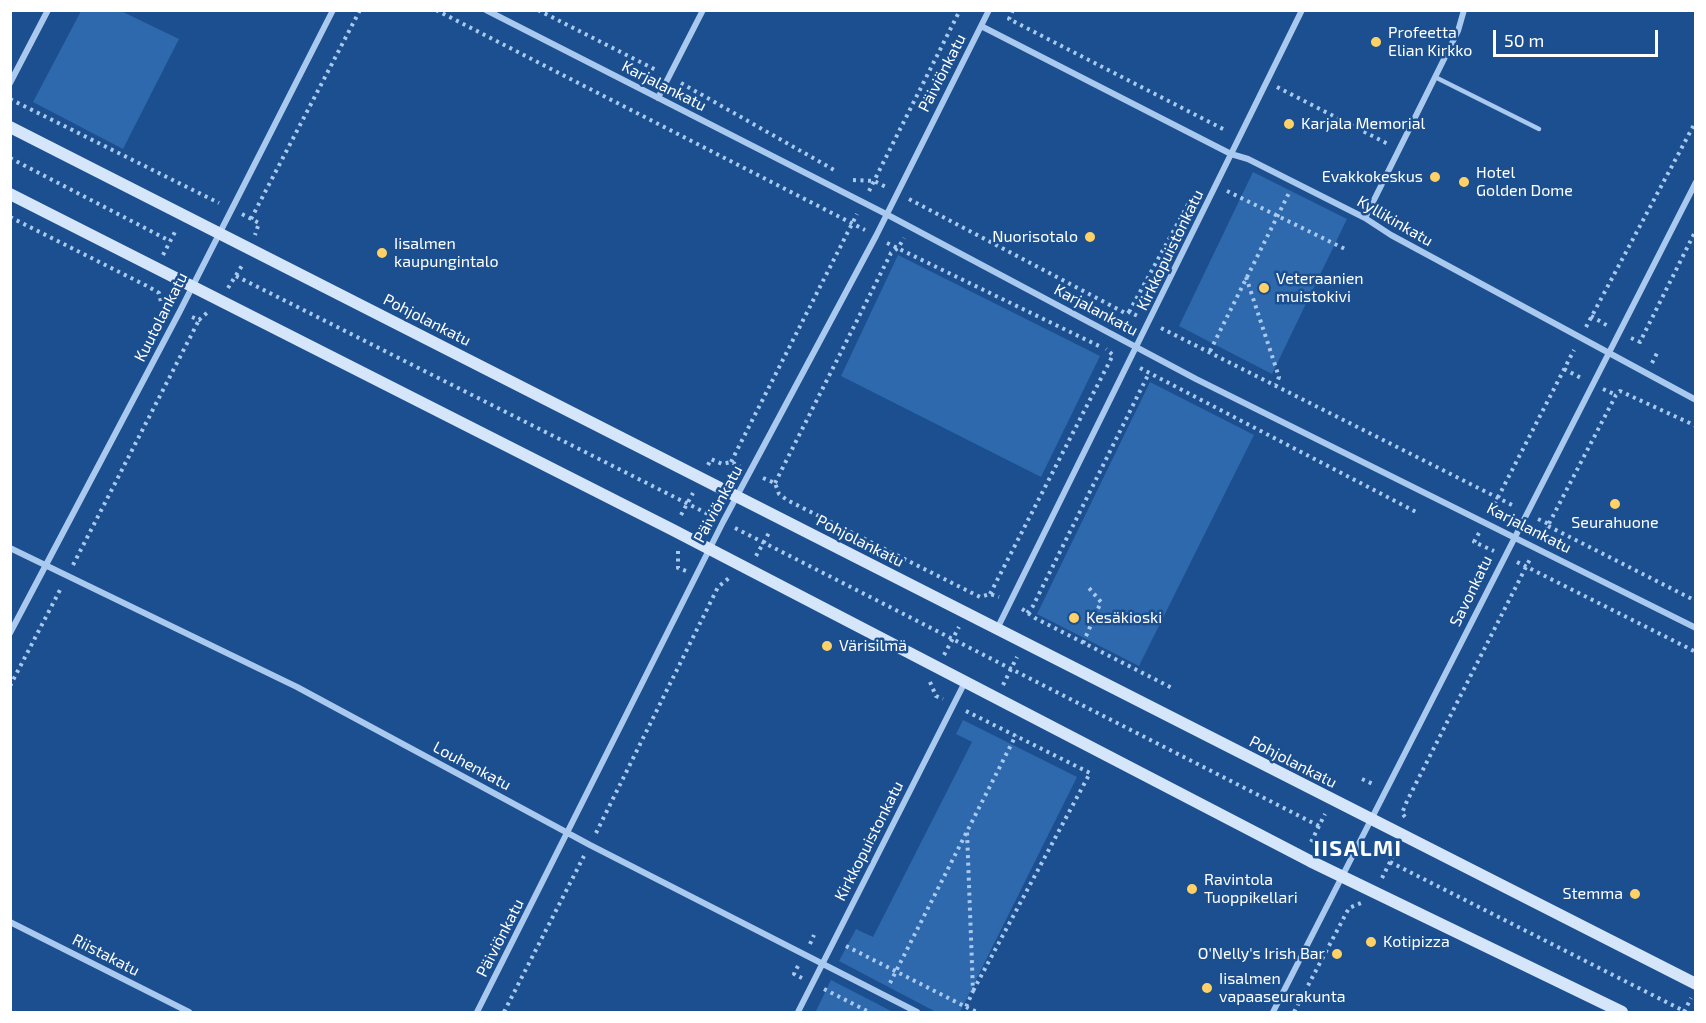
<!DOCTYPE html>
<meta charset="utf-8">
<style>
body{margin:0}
#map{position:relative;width:1706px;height:1023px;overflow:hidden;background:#1b4f8f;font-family:"Exo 2",sans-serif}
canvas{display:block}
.frame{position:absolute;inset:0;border:12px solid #fff;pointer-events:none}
.scale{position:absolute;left:1493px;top:30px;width:165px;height:27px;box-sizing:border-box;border:3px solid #fff;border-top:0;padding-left:8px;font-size:18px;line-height:21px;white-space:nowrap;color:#fff;-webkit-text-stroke:4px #1b4f8f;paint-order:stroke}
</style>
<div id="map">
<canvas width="1706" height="1023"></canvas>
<div class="frame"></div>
<div class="scale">50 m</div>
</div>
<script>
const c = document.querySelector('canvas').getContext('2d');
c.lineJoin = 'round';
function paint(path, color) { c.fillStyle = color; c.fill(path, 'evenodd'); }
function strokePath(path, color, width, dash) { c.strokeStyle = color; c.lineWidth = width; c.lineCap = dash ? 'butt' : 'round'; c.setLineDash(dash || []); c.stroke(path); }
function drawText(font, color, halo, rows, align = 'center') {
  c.font = font + ' "Exo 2",sans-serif'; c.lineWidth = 5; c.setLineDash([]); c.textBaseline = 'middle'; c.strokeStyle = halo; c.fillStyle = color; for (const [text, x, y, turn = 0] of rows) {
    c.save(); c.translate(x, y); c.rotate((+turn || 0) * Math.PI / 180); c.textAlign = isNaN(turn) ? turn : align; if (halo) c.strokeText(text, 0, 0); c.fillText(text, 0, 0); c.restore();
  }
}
paint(new Path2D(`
 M81,11h40l58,28 -56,110 -90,-47z
 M1253,172l94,47 -75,155 -93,-48z
 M898,255l202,101 -59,121 -200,-101z
 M1150,382l104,53 -115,231 -102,-52z
 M963,720l114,57 -117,235h-24l-97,-51 17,-32 17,8 99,-195 -16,-8z
 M831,980l62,32 -77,-1z`), '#2e69ad');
strokePath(new Path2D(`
 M436,10l429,220
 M538,10l120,61
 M1013,10l-4,9 216,111
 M681,83l155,88
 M1277,87l111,57
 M10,99l209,104
 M10,158l160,83
 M853,180l21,1 12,6
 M869,191l91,-181
 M1227,191l120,59
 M909,199l218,115 2,-2 9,4
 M242,214l17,9 -4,12
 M10,217l137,69 12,7 2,9 9,4
 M251,219l109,-209
 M887,243l212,103
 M163,255l13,-25
 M236,276l476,240
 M1246,277l33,100 -3,8
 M228,288l15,-24
 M1129,312l62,-113
 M1591,316l17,10
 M192,317l7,3 9,-8
 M1586,327l110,-206
 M1161,328l355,179
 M1631,338l9,4 56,-112
 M1210,351l79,-158
 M1652,363l5,-10
 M1140,368l278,145
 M1564,369l19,10
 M1603,389l13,6
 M731,462l126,-248
 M708,465l3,-6 11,5 9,-2 9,4
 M763,478l12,5 4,11 8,6 193,97 10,-3 9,3
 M775,483l116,-230 7,-5 6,-10
 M1491,511l83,-161
 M681,515l12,-22
 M1538,519l11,5
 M1548,526l148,75
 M735,528l584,298
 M1479,533l-5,9 20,9
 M1542,537l74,-142 4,-4 76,35
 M678,551v17l8,3
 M756,556l14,-25
 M1517,562l179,90
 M73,565l126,-245
 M990,594l123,-239 -7,-6
 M1022,609l13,9 137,70
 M1027,613l6,-7 116,-233
 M1083,643l18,-41 -12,-14
 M944,655l15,-28
 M930,682l6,14 7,3
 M1003,685l14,-28
 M10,686l51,-98
 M966,711l124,62 -117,218
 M1362,779l13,6
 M1405,817l-3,-4 5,-12 123,-242
 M596,833l122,-246 11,-9
 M1311,842l14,-28
 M1390,862l294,149
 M1382,878l14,-28
 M810,944l4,-9
 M846,946l120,61 7,-16 -6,-159
 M798,966l-4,8 8,4
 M890,983l126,-248
 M824,989l45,23
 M966,1007l11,5
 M504,1012l80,-156
 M1294,1012l55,-104 12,-5
 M1684,1012l7,-14`), '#a9c9ee', 4, [3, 4.5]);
strokePath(new Path2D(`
 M1435,77l104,52`), '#a9c9ee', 4.5);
strokePath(new Path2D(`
 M486,10l400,204 310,165 500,249
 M981,26l250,128 17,5 117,59 26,17 305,165
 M10,83l38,-73
 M658,98l45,-88
 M1365,218l93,-187 6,-21
 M10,548l287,139 293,158 327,167
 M997,629l305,-619
 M10,633l170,-322 153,-301
 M10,922l179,90
 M477,1012l246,-490 153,-286 113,-226
 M798,1012l167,-330
 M1273,1012l423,-830`), '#a9c9ee', 6);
strokePath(new Path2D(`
 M10,127l1686,857
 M10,194l663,336 637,331 312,151`), '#d6e6fa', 12);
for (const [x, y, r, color] of [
 [1376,42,6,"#ffd166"],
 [1289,124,6,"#ffd166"],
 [1435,177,6,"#ffd166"],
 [1464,182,6,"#ffd166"],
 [1090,237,6,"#ffd166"],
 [382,253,6,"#ffd166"],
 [1264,288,6,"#ffd166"],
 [1615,504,6,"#ffd166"],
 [1074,618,6,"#ffd166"],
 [827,646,6,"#ffd166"],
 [1192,889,6,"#ffd166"],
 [1635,894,6,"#ffd166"],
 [1371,942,6,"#ffd166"],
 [1337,954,6,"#ffd166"],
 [1207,988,6,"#ffd166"]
]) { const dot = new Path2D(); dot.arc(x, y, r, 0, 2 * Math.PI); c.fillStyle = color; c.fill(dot); strokePath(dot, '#1b4f8f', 2); }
drawText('16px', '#fff', '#1b4f8f', [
 ["Profeetta",1388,33],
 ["Elian Kirkko",1388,51],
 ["Karjala Memorial",1301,124],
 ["Hotel",1476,173],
 ["Golden Dome",1476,191],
 ["Evakkokeskus",1423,177,"right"],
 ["Nuorisotalo",1078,237,"right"],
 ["Iisalmen",394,244],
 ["kaupungintalo",394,262],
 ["Veteraanien",1276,279],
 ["muistokivi",1276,297],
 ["Seurahuone",1615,523,"center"],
 ["Kesäkioski",1086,618],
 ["Värisilmä",839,646],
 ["Ravintola",1204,880],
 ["Tuoppikellari",1204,898],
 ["Stemma",1623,894,"right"],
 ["Kotipizza",1383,942],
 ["O'Nelly's Irish Bar",1325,954,"right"],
 ["Iisalmen",1219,979],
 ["vapaaseurakunta",1219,997]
], 'left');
drawText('16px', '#fff', '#1b4f8f', [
 ["Päiviönkatu",942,73,-63],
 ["Karjalankatu",664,86,27],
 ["Kyllikinkatu",1395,221,30],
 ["Kirkkopuistonkatu",1170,250,-64],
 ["Karjalankatu",1096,310,28],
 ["Kuutolankatu",161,317,-63],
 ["Pohjolankatu",427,320,27],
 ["Päiviönkatu",718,504,-62],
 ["Karjalankatu",1529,528,27],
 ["Pohjolankatu",860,541,27],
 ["Savonkatu",1471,591,-64],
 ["Pohjolankatu",1293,762,27],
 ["Louhenkatu",472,766,28],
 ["Kirkkopuistonkatu",869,841,-63],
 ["Päiviönkatu",500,938,-63],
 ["Riistakatu",106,955,27]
]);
c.letterSpacing = '1.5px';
drawText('bold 22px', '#fff', '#1b4f8f', [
 ["IISALMI",1358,849]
]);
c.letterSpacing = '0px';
</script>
